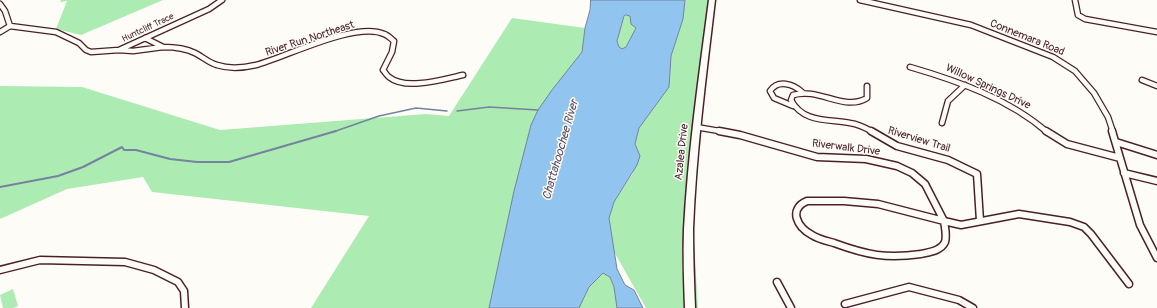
<!DOCTYPE html>
<style>
body{margin:0}
canvas{display:block;background:#fdfcf7}
</style>
<canvas width="1157" height="308"></canvas>
<script>
const c = document.querySelector('canvas').getContext('2d');
c.lineJoin = 'round';
function paint(path, color) { c.fillStyle = color; c.fill(path, 'evenodd'); }
function strokePath(path, color, width, dash) { c.strokeStyle = color; c.lineWidth = width; c.lineCap = dash ? 'butt' : 'round'; c.setLineDash(dash || []); c.stroke(path); }
function drawText(font, color, halo, rows, align = 'center') {
  c.font = font + ' Pangolin,sans-serif'; c.lineWidth = 3; c.setLineDash([]); c.textBaseline = 'middle'; c.strokeStyle = halo; c.fillStyle = color; for (const [text, x, y, turn = 0] of rows) {
    c.save(); c.translate(x, y); c.rotate((+turn || 0) * Math.PI / 180); c.textAlign = isNaN(turn) ? turn : align; if (halo) c.strokeText(text, 0, 0); c.fillText(text, 0, 0); c.restore();
  }
}
paint(new Path2D(`
 M61,0h102l-82,35 -25,-6 11,-28 -7,1z
 M685,0h30l-8,65 -15,144 6,99h-52l-33,-58 -4,-32 5,-16 19,-29 5,-22 -3,-7 4,-16 30,-41 2,-31 12,-37z
 M626,15l4,1 2,8 4,4 -10,19 -4,2 -3,-2 -2,-6 7,-25z
 M512,18l73,10 -3,24 -44,58 -49,198h-178l58,-92 -217,-24 -9,-15 -76,12 -67,30v-133l82,1 138,43 206,-16 23,2z
 M603,273l7,4 4,10 3,21h-38l10,-21z
 M13,289l5,17 -5,2h-10l-3,-13z`), '#acebb2');
const water = new Path2D(`
 M591,0h94l-2,19 -12,37 -2,31 -30,41 -4,16 5,12 -3,9 -23,37 -5,16 8,51 8,16 9,5 9,18h-26l-3,-21 -4,-10 -7,-4 -14,14 -10,21h-90l25,-117 17,-66 7,-15 14,-20 30,-38 3,-24 5,-18zM626,15l4,1 1,8 5,4 -10,19 -4,2 -3,-2 -2,-6 7,-25z`);
paint(water, '#91c4ee');
strokePath(water, '#7582a0', 1);
strokePath(new Path2D(`
 M457,111l32,-4 49,3
 M333,132l46,-16 37,-8 31,3`), '#7582a0', 1.5);
strokePath(new Path2D(`
 M0,187l58,-11 25,-9 39,-20 2,3h12l34,9 27,3h32l107,-31`), '#7582a0', 2);
const streetFar1 = new Path2D(`
 M860,0l111,25 82,32 22,14 19,22 14,24 5,15
 M1075,0l3,15 7,4 72,13
 M0,4l5,7 5,15 46,6 23,11 7,7 5,2 28,-2 90,-41 13,-9
 M0,32l10,-6
 M163,47c11,0 22,1 32,6 8,4 14,10 22,12 12,4 26,3 39,0 30,-8 100,-44 128,-31 4,1 7,5 10,7l-2,11 -9,18c2,2 4,6 6,7 17,14 55,2 74,-2
 M119,50l14,1 30,-4 -18,-9
 M910,67c48,14 99,32 137,65
 M1142,80l15,6
 M867,86v12c-23,14 -48,-11 -74,-3l-2,5c12,23 37,19 59,23 8,1 16,5 23,9
 M793,106l-19,-8 -4,-7c8,-12 23,-7 32,1
 M942,123l6,-22 17,-16
 M696,127l29,5`);
const street = new Path2D(`
 M719,131l21,4 77,22 49,2 31,7 15,7 13,11 19,37 17,4 58,-11 51,8 14,5 7,7 38,50
 M871,131l26,15 51,14 29,14 3,47
 M1046,131l21,13 53,14
 M1112,131l28,94 17,33
 M1116,142l41,13
 M1124,173l33,8
 M807,201h37l34,3 66,17c1,7 3,14 1,21 -4,9 -16,10 -24,12 -35,5 -54,1 -87,-11 -7,-2 -16,-4 -22,-8 -15,-8 -24,-26 -5,-34z
 M0,270l40,-10 85,2 29,8 24,12 6,9 1,17
 M777,282l14,26
 M845,304l64,-17 50,13 14,8`);
const secondary = new Path2D(`
 M709,0h6c-9,76 -19,152 -22,229 0,27 1,53 2,79h-10c-1,-26 -2,-53 -1,-79 4,-77 15,-153 25,-229z`);
strokePath(streetFar1, '#4a1f2b', 7);
strokePath(street, '#4a1f2b', 9);
strokePath(secondary, '#4a1f2b', 3);
strokePath(streetFar1, '#fdfcf7', 4.5);
strokePath(street, '#fdfcf7', 6);
paint(secondary, '#fdfcf7');
drawText('9px', '#4a1f2b', '#fdfcf7', [
 ["Huntcliff Trace",148,28,-25]
]);
drawText('11px', '#4a1f2b', '#fdfcf7', [
 ["Connemara Road",1027,38,22],
 ["River Run Northeast",310,39,-18],
 ["Willow Springs Drive",988,87,25],
 ["Riverview Trail",919,140,17],
 ["Riverwalk Drive",846,148,7],
 ["Azalea Drive",682,152,-84]
]);
drawText('italic 12px', '#5f5166', '#fdfcf7', [
 ["Chattahoochee River",561,150,-74]
]);
</script>
